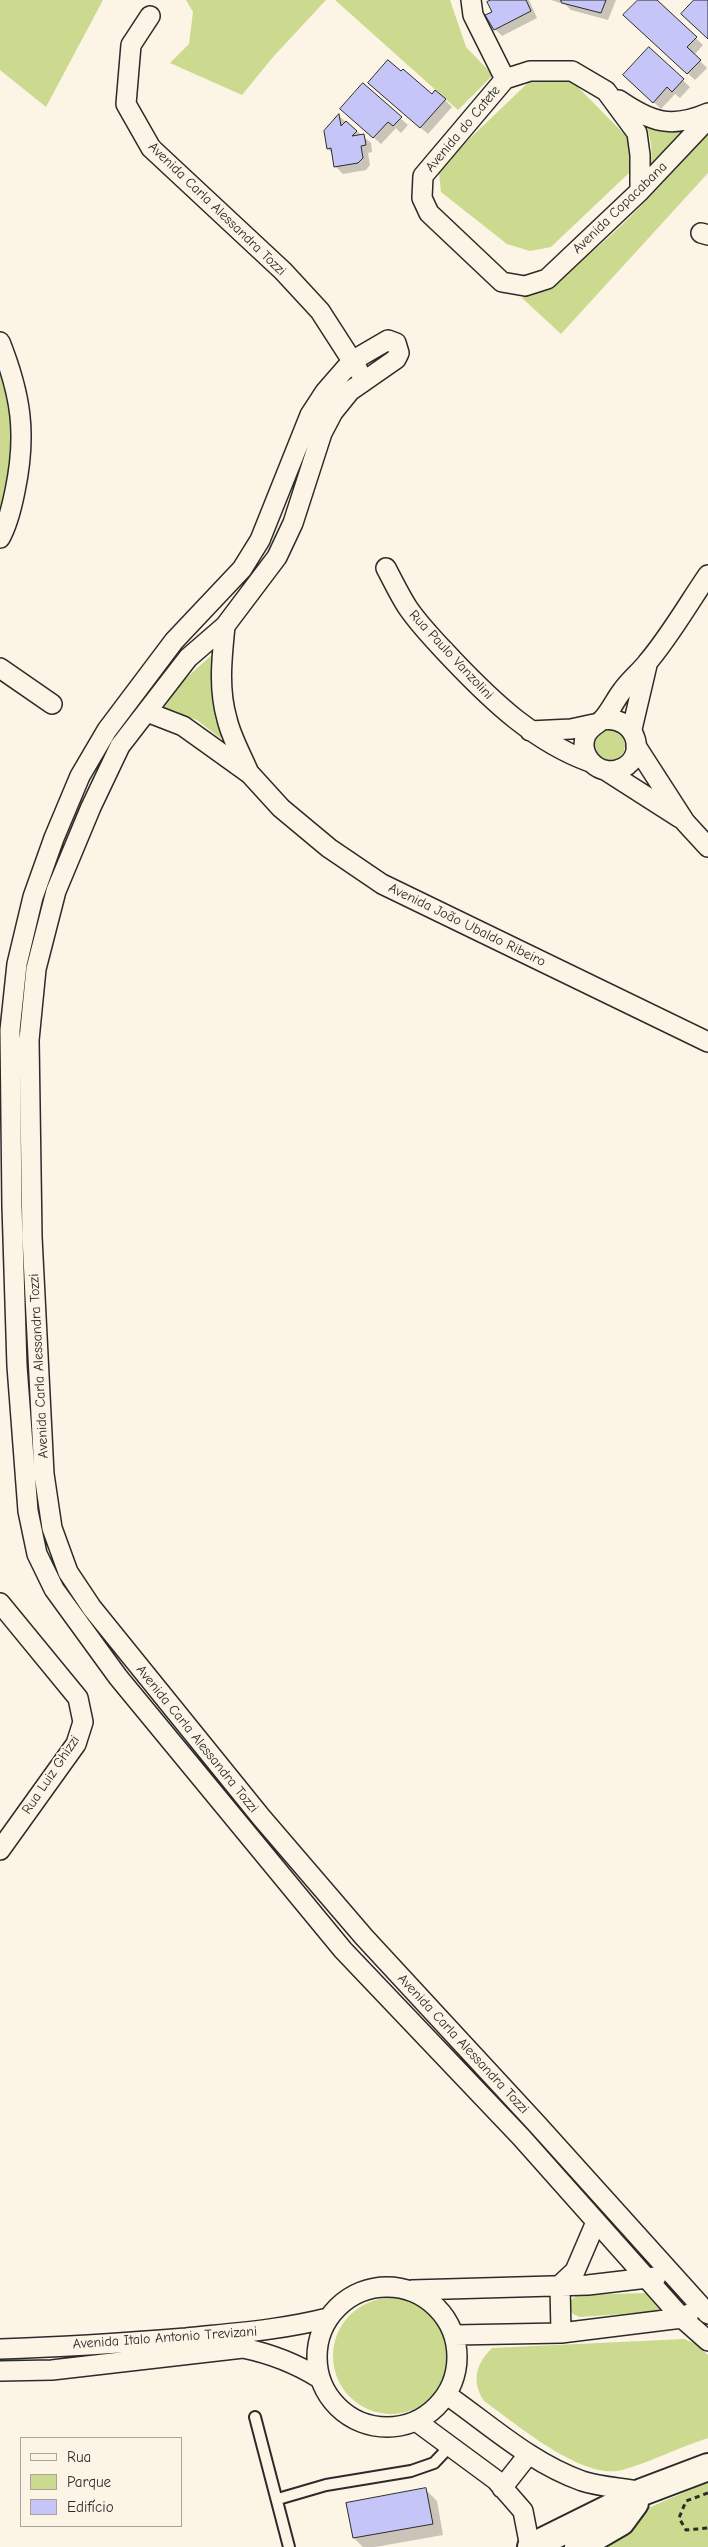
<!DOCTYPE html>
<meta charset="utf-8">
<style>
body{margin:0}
#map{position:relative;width:708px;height:2547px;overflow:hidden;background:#fcf5e5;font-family:"Comic Neue",sans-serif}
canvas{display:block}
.legend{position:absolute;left:20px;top:2437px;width:162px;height:90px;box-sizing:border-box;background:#fcf5e5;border:1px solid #a8a49b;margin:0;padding:6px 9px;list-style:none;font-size:15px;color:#2b2b2b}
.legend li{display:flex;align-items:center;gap:10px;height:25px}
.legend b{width:25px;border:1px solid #a8a49b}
</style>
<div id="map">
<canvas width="708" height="2547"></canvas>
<ul class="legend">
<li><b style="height:6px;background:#fcf5e5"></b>Rua</li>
<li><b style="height:14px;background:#cbda8e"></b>Parque</li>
<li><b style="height:14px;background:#c6c5f7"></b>Edifício</li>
</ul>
</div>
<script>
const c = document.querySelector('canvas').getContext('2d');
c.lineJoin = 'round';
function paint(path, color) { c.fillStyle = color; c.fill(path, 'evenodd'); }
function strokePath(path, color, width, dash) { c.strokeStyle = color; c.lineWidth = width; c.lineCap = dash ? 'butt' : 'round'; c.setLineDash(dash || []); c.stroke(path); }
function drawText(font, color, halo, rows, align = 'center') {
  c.font = font + ' "Comic Neue",sans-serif'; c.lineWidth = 4; c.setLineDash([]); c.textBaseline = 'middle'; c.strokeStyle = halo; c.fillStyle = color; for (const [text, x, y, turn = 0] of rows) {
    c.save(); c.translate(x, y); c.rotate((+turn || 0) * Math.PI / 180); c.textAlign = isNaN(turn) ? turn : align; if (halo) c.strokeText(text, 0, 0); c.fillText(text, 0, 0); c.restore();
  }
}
paint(new Path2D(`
 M0,0h103l-57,107 -46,-37z
 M186,0h140l-53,57 -31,38 -72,-32 19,-19 4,-32z
 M335,0h115l16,47 27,28 -35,35z
 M568,77l66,67 -4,28 -79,75 -21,4 -23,-7 -66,-52 -2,-19 1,-6 92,-88z
 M645,123c16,10 29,11 47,6l-44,46c5,-20 5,-33 -3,-52z
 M708,134v39l-147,161 -39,-36c76,-38 129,-103 186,-164z
 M0,366l13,59 -3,61 -10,29z
 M215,652l-2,47 11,36 -4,3 -23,-18 -34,-11 20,-28z
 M591 745a17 17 0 1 1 34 0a17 17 0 1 1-34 0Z
 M648,2293l17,18 -85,6 -7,-3 -4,-7 2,-7 6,-5z
 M333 2356a58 58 0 1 1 116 0a58 58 0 1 1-116 0Z
 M684,2339l12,5 12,11v83c-29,9 -57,24 -86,32 -39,11 -107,-47 -138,-69 -13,-20 -8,-37 8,-53z
 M708,2482v65h-117l55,-38z`), '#cbda8e');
paint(new Path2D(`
 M494,0h35l8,18 -35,18 -7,-7z
 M551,0h65l-8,20 -37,-10 -5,-5z
 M639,0h17l47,45 -9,10 13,13 -12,12 -63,-58z
 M649,49l41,38 -10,11 -5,-4 -14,15 -29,-27z
 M363,85l45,40 -7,8 -5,-5 -15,16 -32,-28z
 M377,90l55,6 13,4 7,7 -24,27z
 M339,116l32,27 1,9 -4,1 2,12 -4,5 -23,4 -8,-8 -2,-12 -5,-5z
 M426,2490l11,11 6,34 -68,12h-12l-9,-9z`), '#0003');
const building = new Path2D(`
 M491,0h35l5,11 -37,19 -9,-15 7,-3 -5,-10z
 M561,0h45l-5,13 -39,-10z
 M638,0h19l40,37 -10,10 14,13 -14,14 -64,-59z
 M694,0h14v39l-27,-25z
 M649,47l35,32 -12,13 -5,-5 -14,16 -30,-28z
 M388,60l13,11 2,-2 29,25 3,-4 11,9 -26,29 -52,-45z
 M363,83l39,34 -9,9 -5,-4 -15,16 -33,-29z
 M339,114l2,12 5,-5 11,10 -5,5 12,-2 2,11 -5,1 2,12 -5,5 -24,4 -3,-19 -4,1 -3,-18z
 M426,2488l7,36 -80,14 -7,-35z`);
paint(building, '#c6c5f7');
strokePath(building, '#2b2b2b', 1);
const lane = new Path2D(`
 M255,2417l34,130
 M278,2499l48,-14 85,-14 23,-8 17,-18`);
const street = new Path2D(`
 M471,0l2,15 32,64
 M150,16l-19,29 -5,59 25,44 132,123 37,40 38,59
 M619,100c32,22 52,29 89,13
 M640,191v-36l-3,-22 -31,-42 -34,-20h-42l-25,8 -82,97 -1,22 7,15 73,69 23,4 22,-7 93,-88 68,-72
 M701,233l7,2
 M0,342c21,53 27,92 15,149 -3,15 -7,33 -15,47
 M386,568c7,13 14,28 22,40 13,19 30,36 45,52 40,42 82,82 137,102
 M225,626c-3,31 -7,62 2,93 4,18 15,37 22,54
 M0,668l52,36
 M147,712l36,14 28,20 39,28 31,34 48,40 53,36 326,158
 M602,720c36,-6 48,41 15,50 -21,5 -39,-16 -31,-35 4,-8 10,-10 16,-15 8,-8 13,-20 20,-29 7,-10 17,-18 25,-28 23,-27 41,-59 61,-88
 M632,729l15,-64
 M530,731l41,-2 23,-5
 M636,746l49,76 23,25
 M605,770l75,48
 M0,1603l78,95 5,24 -7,22 -76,106
 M317 2357a70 70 0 1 1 140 0a70 70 0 1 1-140 0Z
 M412,2290l176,-5 68,-8
 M708,2314l-172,-191 -172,-186 -103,-120 -169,-209 -24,-36 -16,-44 -8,-54 -12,-237 -3,-197 7,-71 20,-78 35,-84 29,-61 68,-88 37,-32 52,-69 16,-34 29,-90 11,-21 17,-21 46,-32 3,-6 -3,-10 -8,-3 -36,21 -27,31 -15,23 -50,125 -18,29 -68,72 -67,89 -27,46 -26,62 -21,59 -16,67 -7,66 2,176 5,160 11,145 9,43 17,35 64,88 225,273 178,187 161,181 26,23
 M561,2333l-1,-48 15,-14 21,-49
 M455,2335l106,-2 121,-15 7,-4
 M0,2349c62,-2 124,-6 186,-11 48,-5 95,-8 142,-20
 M0,2371l52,-1 191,-22c29,6 52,15 76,30
 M447,2395c43,30 84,68 135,86 19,6 41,7 60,11
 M416,2421l80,59 27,31 7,36
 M502,2488l26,-33`);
const secondary = new Path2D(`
 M531,2547l111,-55 66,-25
 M578,2547l43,-25 14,-19`);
strokePath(lane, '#2b2b2b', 14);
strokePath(street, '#2b2b2b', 22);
strokePath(secondary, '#2b2b2b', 30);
strokePath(new Path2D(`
 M708,2493l-22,8 -7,17 7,12 22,-2`), '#2b2b2b', 3, [5, 4]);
strokePath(lane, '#fcf5e5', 10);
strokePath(street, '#fcf5e5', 19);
strokePath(secondary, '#fcf5e5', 26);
drawText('14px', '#2b2b2b', '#fcf5e5', [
 ["Avenida do Catete",463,129,-50],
 ["Avenida Copacabana",620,208,-44],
 ["Avenida Carla Alessandra Tozzi",217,209,44],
 ["Rua Paulo Vanzolini",451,655,47],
 ["Avenida João Ubaldo Ribeiro",467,925,26],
 ["Avenida Carla Alessandra Tozzi",39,1366,-93],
 ["Avenida Carla Alessandra Tozzi",197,1739,51],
 ["Rua Luiz Ghizzi",51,1775,-56],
 ["Avenida Carla Alessandra Tozzi",463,2044,47],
 ["Avenida Italo Antonio Trevizani",165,2338,-4]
]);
</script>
